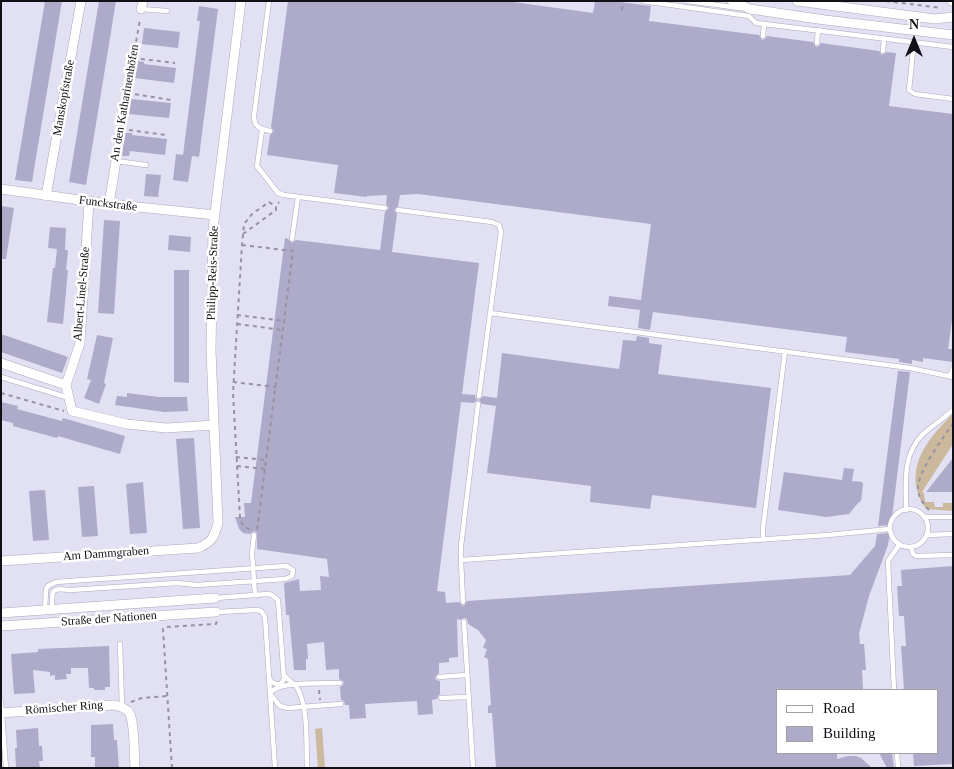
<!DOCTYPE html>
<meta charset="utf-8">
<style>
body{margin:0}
#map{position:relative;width:954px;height:769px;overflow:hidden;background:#e2e0f3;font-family:Georgia,serif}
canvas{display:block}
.frame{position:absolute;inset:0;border:2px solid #111016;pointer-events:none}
.legend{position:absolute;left:776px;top:689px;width:162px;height:65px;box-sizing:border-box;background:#fff;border:1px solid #a09fa2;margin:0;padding:6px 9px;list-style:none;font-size:15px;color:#111016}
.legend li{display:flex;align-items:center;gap:10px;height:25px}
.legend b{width:25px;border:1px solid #a09fa2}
.north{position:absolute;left:889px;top:15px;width:50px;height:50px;-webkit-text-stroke:4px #fff;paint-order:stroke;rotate:0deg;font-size:14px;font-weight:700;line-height:20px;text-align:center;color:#111016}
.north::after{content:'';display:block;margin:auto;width:18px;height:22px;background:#111016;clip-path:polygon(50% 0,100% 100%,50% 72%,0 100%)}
</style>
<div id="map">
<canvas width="954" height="769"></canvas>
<div class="frame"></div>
<ul class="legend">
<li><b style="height:6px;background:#fff"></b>Road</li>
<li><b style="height:14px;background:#aeaac9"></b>Building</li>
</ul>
<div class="north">N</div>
</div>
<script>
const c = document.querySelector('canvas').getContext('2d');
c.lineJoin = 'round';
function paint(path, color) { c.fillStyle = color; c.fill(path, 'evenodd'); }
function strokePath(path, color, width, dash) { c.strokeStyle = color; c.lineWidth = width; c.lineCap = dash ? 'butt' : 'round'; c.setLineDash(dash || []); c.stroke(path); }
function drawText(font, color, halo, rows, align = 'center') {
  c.font = font + ' Georgia,serif'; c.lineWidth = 5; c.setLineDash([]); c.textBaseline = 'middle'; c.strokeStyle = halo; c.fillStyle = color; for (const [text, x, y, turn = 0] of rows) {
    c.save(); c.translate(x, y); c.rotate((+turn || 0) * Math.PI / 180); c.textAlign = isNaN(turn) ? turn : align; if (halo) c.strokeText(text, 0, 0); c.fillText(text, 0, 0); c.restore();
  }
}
paint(new Path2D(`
 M953,414v30l-31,48 2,1 1,9h9l1,5h8v-4h10v8l-27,-2c-25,-37 -1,-68 27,-95z
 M322,728l3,40h-7l-3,-39z`), '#cbb89d');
paint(new Path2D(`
 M45,1h17l-30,181 -17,-2z
 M99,1h17l-30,184 -17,-3z
 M288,1h218l87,12 2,-12h16l40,5 -2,15 110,14 3,5 3,-1 2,-3 46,6 3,5 3,-1 2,-3 58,8 3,4 5,-3 9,1 -7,53 64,8v199l-5,36h5v13l-30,-4v4l-11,-2v4l-13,-2v-3l-54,-7 2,-15 -194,-25 -3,18 -12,-2 2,-18 -32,-4 1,-10 32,4 10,-76 -233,-30 -18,1 -2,11 -4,4 3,4 -5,38 87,11 -17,131 13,1 1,4 3,1 4,-4 14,2 5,-45 117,16 4,-29 13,1 1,-5 12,2v5l13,2 -4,29 113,14 -15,120 -104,-13 -2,14 -60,-7 1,-16 -104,-13 9,-67 -14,-2 -3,-4 -3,1 -2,2 -13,-1 -24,189 8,1 1,11 13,-1 2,3 3,1 3,-5 383,-26 25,-29 2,-12 13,-1 -2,12 -19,51 -10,38 1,10h4l1,12 1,14h-4l1,20h-85v63h59v6l11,-3h7l6,2 11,10h-376l-4,-55h-4v-7l3,-1 -3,-46 -4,-2 3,-8 -4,-1 3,-8 -8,-10 -10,-6 -1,-5 -3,-1 -4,2 -3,-1 1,38 -9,1v4l-10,1v10l-4,4 1,3 4,1v13l-2,2 -1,3 -5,1 1,14 -15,1 -1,-14 -52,3 1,14 -16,1 -1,-14h-4l-1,-4 -3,-1 -1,-13 3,-2 1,-3 -5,-3v-10l-13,1 -2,-28 -17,2 1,15h-2v11h-12l-5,-55h-3l-2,-32 15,-4 1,12 21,-1 -1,-14 9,1 -2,-18 -70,-10v-16l-3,-2 -4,3 -7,-1 -4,-4 -4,-12h10l-1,-14h7l34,-265 3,1 4,4 4,-3 84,10 5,-38 4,-4 -3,-4 1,-9 -20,1v1l-33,-4 4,-28 -71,-10 3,-20 4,-4 -3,-4z
 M199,6l19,3 -19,148 -7,-1 -4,26 -15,-2 3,-26 7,1 17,-134h-3z
 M144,28l36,4 -2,16 -36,-4z
 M137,61l7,1v2l32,4 -2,15 -39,-5z
 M131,99l40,4 -2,15 -40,-4z
 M125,133h7v2l35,4 -2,16 -35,-4 -1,5h-7z
 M146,174l15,1 -3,22 -14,-1z
 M1,206l13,2 -8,51h-5z
 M104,220l16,1 -6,93 -16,-1z
 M50,227l16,1 -1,22h3l-2,20h2l-5,54 -16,-2 6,-54h2l2,-19 -9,-1z
 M169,235l22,2 -1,15 -22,-2z
 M174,270h15v113l-15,-1z
 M1,334l67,23 -6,16 -61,-21z
 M97,335l16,3 -9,45 2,1 -7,20 -15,-6 7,-18 -4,-1z
 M898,371l12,1 -19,153 -13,1z
 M127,393l32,4h28l1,14 -24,1 -49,-7 2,-9 10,1z
 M1,402l17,4 -1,3 45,12 1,-3 62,18 -5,18 -62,-18 -1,2 -44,-12v-3l-12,-3z
 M194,438l6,90 -17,1 -7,-90z
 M953,458v34h-27z
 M844,468l10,1 -2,12 10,1 1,3 -2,16 -3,2 -9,11 -23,3 -48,-7 6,-38 58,8z
 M143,482l4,51 -17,1 -4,-50z
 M94,486l4,50 -16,1 -4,-50z
 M45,490l4,50 -16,1 -4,-50z
 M953,566v198l-39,2 -1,-13h25v-63h-34l-3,-44h5l-2,-30h-5l-2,-30h5l-1,-16z
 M109,646l1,41h-5v3h-11v-2h-5l-1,-20h-17v6h-5l1,5 -12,1v-5l-5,1v-4l-17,-2 2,23 -21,1 -3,-40 27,-2v-3z
 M113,724l1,16h3l2,28h-24v-11h-4v-32z
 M38,728l1,18h3l1,15h-4l1,7h-24l-1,-20h2l-1,-18z
 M879,753h13l2,15h-7z`), '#aeaac9');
const service = new Path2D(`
 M269,1l-15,115c0,11 6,13 16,15
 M643,1l106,15 7,7 197,24
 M687,1l53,7
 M141,9l26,2
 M763,36l1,-12
 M914,42l-5,48 6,4 38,5
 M817,43l1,-13
 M883,51l1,-12
 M262,130l-5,36 21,27 6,2 101,13
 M116,161l30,4
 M398,210l94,12 7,3 2,7 -22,164
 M292,239l6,-42
 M490,313l420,55 43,9
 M950,376l3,-7
 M1,377l68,21
 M890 528a19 19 0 1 1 38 0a19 19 0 1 1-38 0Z
 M906,510c0,-27 -4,-54 16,-75 10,-9 21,-16 31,-25
 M924,517h29
 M254,535l-2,18 3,42
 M927,535l26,-1
 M763,539v-11l22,-177
 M911,547l2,7 3,2 37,-1
 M461,560v-14l17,-142
 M215,598l53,-4 4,1 6,5 6,79 -3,5c-5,0 -9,0 -11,-5
 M463,602l-2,-42 367,-25 62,-6
 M45,610l1,-21 2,-3 8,-4 230,-16 7,4 -1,6 -7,3 -88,6 -20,-2 -106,7c-20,-2 -19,-2 -19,19
 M216,612l41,-2 4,1 4,6 10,151
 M464,622l9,146
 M120,644l2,62
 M285,676c3,5 8,6 11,10 13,20 10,58 11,82
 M439,677l28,-2
 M894,690l-6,-129 11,-16
 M271,692c9,-11 54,-8 69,-9
 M272,696l8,10 8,2 53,-4
 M441,698l27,-1
 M1,702l5,66
 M897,753l1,15`);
const minor = new Path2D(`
 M732,1l18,8 75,11 128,15
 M797,1l138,18 18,-2
 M952,1h1
 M141,9l2,-8
 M1,189l108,15 106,11
 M46,196l35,-195
 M109,204l7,-43
 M1,363l65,22
 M66,385l14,-42 9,-141
 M66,385l6,26 55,13 39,4 48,-3
 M1,561l197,-13c14,-6 16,-10 20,-25l-7,-173 2,-121 28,-228
 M1,613l214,-15
 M1,626l215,-14
 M1,713l112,-8c7,1 14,3 17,9 5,12 4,40 5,54`);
strokePath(service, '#aba8ba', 5.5);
strokePath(minor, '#aba8ba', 10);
strokePath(new Path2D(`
 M886,1l55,7
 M622,10l1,-9
 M133,58l42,5
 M127,93l45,7
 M121,129l45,6
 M117,152l23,-133
 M243,234l33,-24v-3l3,-5
 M242,245l51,6 -36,279
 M237,315l47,6
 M237,324l46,6
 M233,382l43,5
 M1,393l63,18
 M236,457l30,3
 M237,466l28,3
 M929,510c-6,-6 -12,-15 -11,-24 1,-15 25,-49 35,-62
 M250,529c-8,-2 -8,-5 -10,-12l-7,-124 9,-148 2,-21 8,-10 17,-12 7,5
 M319,690l1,10
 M131,702l11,-4 25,-2
 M172,768l-9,-139 2,-2 50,-3h1l1,-4`), '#9593a2', 2, [4, 4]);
strokePath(service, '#fff', 4.5);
strokePath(minor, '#fff', 9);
drawText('12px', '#111016', '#fff', [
 ["Manskopfstraße",64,98,-80],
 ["An den Katharinenhöfen",125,103,-80],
 ["Funckstraße",108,204,7],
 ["Philipp-Reis-Straße",213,273,-88],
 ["Albert-Linel-Straße",82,294,-85],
 ["Am Dammgraben",106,554,-4],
 ["Straße der Nationen",109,619,-4],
 ["Römischer Ring",64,708,-4]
]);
</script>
